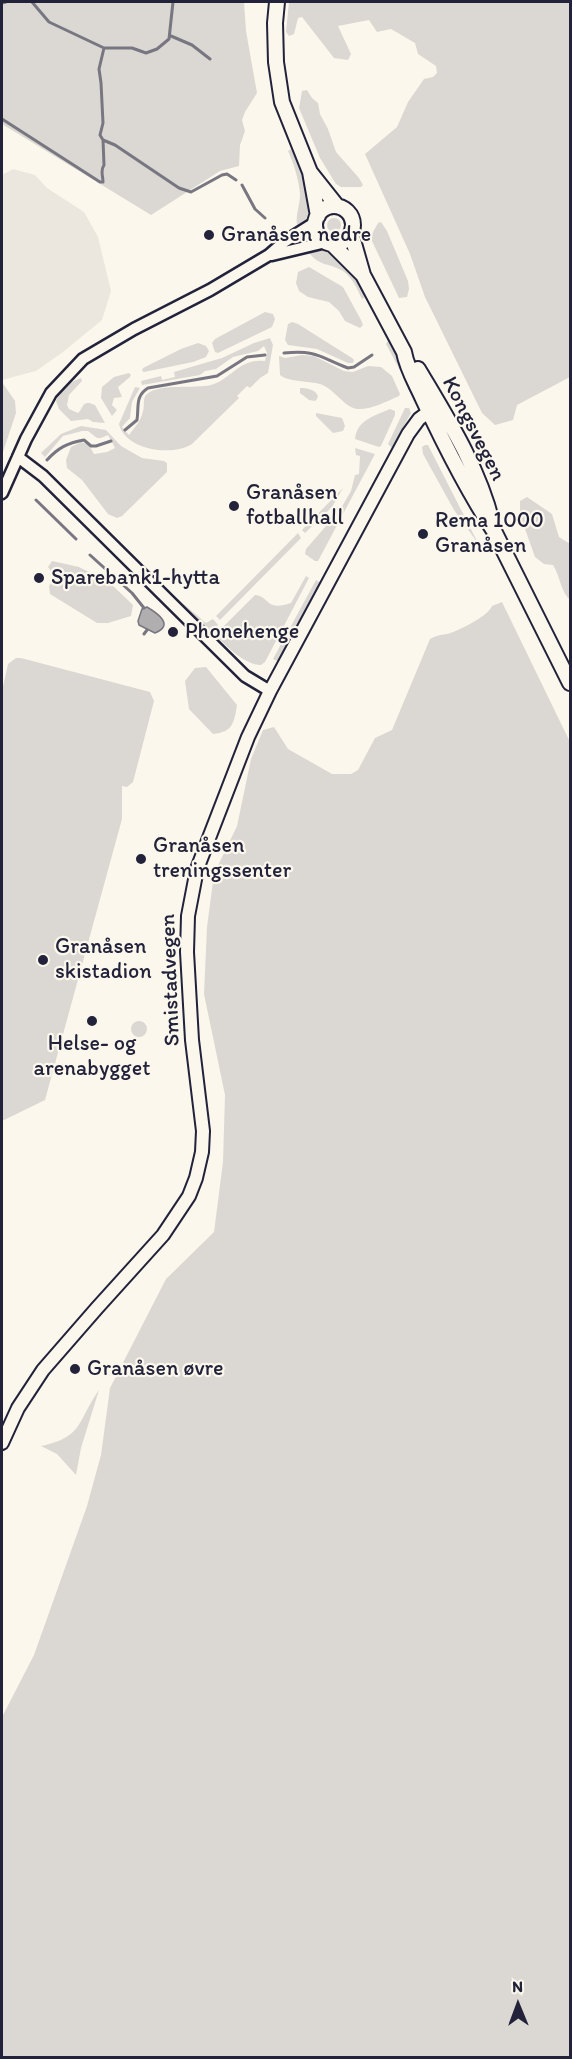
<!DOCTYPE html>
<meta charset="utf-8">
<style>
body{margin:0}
#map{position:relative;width:572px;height:2059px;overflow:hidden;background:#fbf7ec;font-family:Itim,sans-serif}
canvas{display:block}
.frame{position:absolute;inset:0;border:3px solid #22223b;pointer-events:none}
.north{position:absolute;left:488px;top:1975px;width:60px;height:60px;-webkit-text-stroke:4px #fbf7ec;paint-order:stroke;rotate:359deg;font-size:16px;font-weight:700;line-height:24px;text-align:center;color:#22223b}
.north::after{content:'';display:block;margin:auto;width:21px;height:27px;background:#22223b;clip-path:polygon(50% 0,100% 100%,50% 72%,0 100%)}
</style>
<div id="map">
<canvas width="572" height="2059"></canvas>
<div class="frame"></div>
<div class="north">N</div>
</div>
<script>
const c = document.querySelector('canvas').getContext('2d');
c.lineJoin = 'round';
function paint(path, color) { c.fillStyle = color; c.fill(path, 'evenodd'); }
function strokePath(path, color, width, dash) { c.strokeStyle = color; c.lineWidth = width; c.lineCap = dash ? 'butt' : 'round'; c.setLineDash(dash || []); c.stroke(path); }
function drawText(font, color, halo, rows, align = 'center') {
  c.font = font + ' Itim,sans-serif'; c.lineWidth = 4.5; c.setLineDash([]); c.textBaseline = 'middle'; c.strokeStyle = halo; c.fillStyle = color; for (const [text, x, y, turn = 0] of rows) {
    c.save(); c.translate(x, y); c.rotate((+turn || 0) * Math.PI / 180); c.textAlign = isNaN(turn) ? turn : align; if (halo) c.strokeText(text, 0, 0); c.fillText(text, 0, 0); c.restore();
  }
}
paint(new Path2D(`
 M13,169l22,6 12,13 37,24 14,25 13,54 -9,29 -39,32 -27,19 -34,9v-205z`), '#ebe7df');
paint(new Path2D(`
 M2,2h242l2,29 11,62 -12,19 -3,8 3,11 -5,14 -1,21 -19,5 -69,44 -149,-91z
 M289,2h281v375l-53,28 -4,15 -18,5 -13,-12 -57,-116 -15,-43 -45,-100 32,-27 11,-25 16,-23 9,-2 4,-4 -1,-7 -18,-12 -3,-11 -24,-14 -14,3 -8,-12 -31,6 13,28 -3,6 -14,-2 -32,-41 -4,1 -4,16 -5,2 -3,-4z
 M307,90l5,8 6,5 2,11 8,15 8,23 23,26 4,7 -2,2h-20l-5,-3 -16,-26 -21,-50 3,-17z
 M291,149c12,23 32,59 7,80 -4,-12 2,-22 2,-35 -1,-14 -6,-30 -12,-43z
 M327 225a7 7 0 1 1 14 0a7 7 0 1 1-14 0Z
 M381,222l6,9 21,50 1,8 -2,8 -8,1 -27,-57v-7l6,-11z
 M307,249c30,-2 47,23 61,46l-6,4c-5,-10 -9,-21 -19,-28 -15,-9 -26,-4 -36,-22z
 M309,267l34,20 18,33 2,5 -3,3 -15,-7 -6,-10 -10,-9 -21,-5 -9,-6 -3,-8 2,-11z
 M265,312l8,2 2,5 -3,8 -54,26 -3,-1 -3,-9 3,-4z
 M292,322l6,2 54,34 2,2 -1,3h-5l-31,-14 -29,-4 -3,-5 3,-16z
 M270,338l3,7 -5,28 -8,5 -10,10 -3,-2 -10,10 2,2 -47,46c-20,13 -67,6 -73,-20l16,-37 5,1 -8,14 -2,16 -8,9 7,8c6,-8 12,-14 14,-24 2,-5 -1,-13 4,-17 13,-11 48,-5 64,-9 22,-7 28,-27 54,-24l2,-8 -3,-7 -6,5 -25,6 -17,12 -11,2 -5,4 -58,10 -1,-4 20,-5 1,4 13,-3 -1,-5 48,-14 32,-15z
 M389,339l2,2 23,46 -4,2 -24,-45z
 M198,343l8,3 3,5 -3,6 -13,5 -49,10 -2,-1 1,-3 38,-19z
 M302,355l12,1 30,15 9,1 15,-6 13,1 11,9 8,18 -1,2c-12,5 -26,13 -40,13 -13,1 -25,-21 -39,-25 -11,-3 -32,-2 -40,-9l-1,-19 6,2z
 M129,373l2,2 -1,2 -12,10 4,10 -8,1 -2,7 5,5 -5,6 -11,-18 1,-11 12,-10z
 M81,378l1,3 -13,14 -2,10 2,4 9,4c6,-6 4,-14 17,-8l10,18 -12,-1 -5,-3 -17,2 -12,-12 -3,-8c4,-10 15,-20 25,-23z
 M2,382l13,19 1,12 -14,42z
 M300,388c7,0 15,1 18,8l-1,3 -2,2 -6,-1 -9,-7z
 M405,408h4l2,5 -19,35 -4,-4z
 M390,409l5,2v4l-14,31 -2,1 -24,-8c2,-19 19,-23 35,-30z
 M316,413l26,5 3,8 -2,5 -10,2 -17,-17z
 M81,426l25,4 15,16 21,12 22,3 3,2v9l-45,44 -5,2 -9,-4 -26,-34 -15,-12 -1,-8 5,-13 10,-5 8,3 5,9 13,-2 8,-4 -7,-13 -7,3h-4l-9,-7h-6l-19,5 -18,21 -4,-4 20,-19z
 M425,445h3l49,96v1l-23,-32 -31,-56 -1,-7z
 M355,448l20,6 -57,107h-3l-10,-7 1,-5 34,-39 11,-19 4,-16 4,-1 1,-18 -4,-1z
 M343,488l-11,19 -27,26 -3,-3z
 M527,497l25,17 7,23 11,7v54h-2c-8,-10 -8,-22 -15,-33l-9,-1 -9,-7 -15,-42v-14z
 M298,533l3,5 -81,82 -4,-4z
 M52,561l27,6 10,5 3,7 10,5 10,1 21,20 -2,11 -23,7h-11l-47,-29 -1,-8 6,-9 -7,-10z
 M306,576l3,2 -44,84 -4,3c-16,0 -35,-19 -46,-30l40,-40c15,1 10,17 36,8z
 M316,580l5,3 -42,79 -6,-3z
 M161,585l45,38 7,-4 5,6 -9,8z
 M502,602l68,140v1315h-568v-340l32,-62 53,-149 14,-51 9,-67 56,-109 48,-47 9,-70 2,-67 -21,-101 3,-67 7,-53 23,-48 14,-67 12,-29 11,-3 14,22 44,25h19l7,-4 17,-32 17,-8 38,-91c10,-6 14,-3 23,-7 10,-4 35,-16 39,-26z
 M16,658h5l129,34 4,9 -21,81 -6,5 -5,-1v33l-77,281 -43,21v-430l6,-27z
 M206,667l31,38c-3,18 -4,27 -24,29l-24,-25 -4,-28 10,-13z
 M131 1029a8 8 0 1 1 16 0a8 8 0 1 1-16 0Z
 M99,1390l-18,58 -5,27 -19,-21 -16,-8c43,-9 36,-25 58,-56z`), '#dbd8d3');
const water = new Path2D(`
 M147,607c10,6 28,18 8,26l-16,-8 -1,-4 4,-12z`);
paint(water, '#b1aeb0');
strokePath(water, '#787681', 1.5);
strokePath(new Path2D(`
 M32,2l17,20 55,26h28l14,5 11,-4 12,-10 4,-37
 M2,3l4,-1
 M171,36l21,9 18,14
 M2,119l98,63h3c0,-7 -3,-11 1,-17l-1,-25 -3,-5 3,-12 -2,-40 -2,-14 5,-21
 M103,140l12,5 64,43 12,4 31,-17 5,-1 9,6
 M242,185l13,24 10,9
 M284,353c34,-3 35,4 64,15l6,-1 18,-12
 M125,430l12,-10c2,-13 -2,-24 11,-32l69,-12 30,-19 18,-2
 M47,460c11,-12 20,-17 37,-20l7,6h5l15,-5
 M36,500l40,39
 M90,555l42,38 12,15
 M144,634l3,-4`), '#787681', 3);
const minor = new Path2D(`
 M272,255l54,-13
 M18,457l25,19 202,200 25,15
 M2,493l24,-54 25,-46 32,-34 51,-30 76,-39 59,-35 15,-13 32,-20`);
const tertiary = new Path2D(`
 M2,1443l16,-35 25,-38 54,-62 66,-73 26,-39 7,-18 6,-26 1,-21 -11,-91 -5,-88 1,-36 9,-47 51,-132 22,-46 138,-257 11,-15 16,-12`);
const secondary = new Path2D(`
 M277,2l-2,21 1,39 6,40 28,70 8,44
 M310,172l27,34
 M315 225a19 19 0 1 1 38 0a19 19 0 1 1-38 0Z
 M351,233l12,42 41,77c3,17 12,31 19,47 21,45 44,91 71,132l76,152
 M331,243l32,32
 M418,369c29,49 60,97 74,153`);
strokePath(minor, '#22223b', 15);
strokePath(tertiary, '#22223b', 16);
strokePath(secondary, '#22223b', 18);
strokePath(minor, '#fbf7ec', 10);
strokePath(tertiary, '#fbf7ec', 12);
strokePath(secondary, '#fbf7ec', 14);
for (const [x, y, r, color] of [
 [209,235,6,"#22223b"],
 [234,506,6,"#22223b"],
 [423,534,6,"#22223b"],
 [39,578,6,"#22223b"],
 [173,632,6,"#22223b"],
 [141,859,6,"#22223b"],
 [43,960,6,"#22223b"],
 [92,1021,6,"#22223b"],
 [75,1369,6,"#22223b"]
]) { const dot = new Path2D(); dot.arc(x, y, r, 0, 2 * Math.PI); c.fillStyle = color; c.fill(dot); strokePath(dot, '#fbf7ec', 2); }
drawText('22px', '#22223b', '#fbf7ec', [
 ["Granåsen nedre",221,235],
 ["Granåsen",246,493],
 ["fotballhall",246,518],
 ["Rema 1000",435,521],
 ["Granåsen",435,546],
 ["Sparebank1-hytta",51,578],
 ["Phonehenge",185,632],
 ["Granåsen",153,846],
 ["treningssenter",153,871],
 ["Granåsen",55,947],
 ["skistadion",55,972],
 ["Helse- og",92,1044,"center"],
 ["arenabygget",92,1069,"center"],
 ["Granåsen øvre",87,1369]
], 'left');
drawText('22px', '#22223b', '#fbf7ec', [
 ["Kongsvegen",473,429,63],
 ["Smistadvegen",171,980,-92]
]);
</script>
